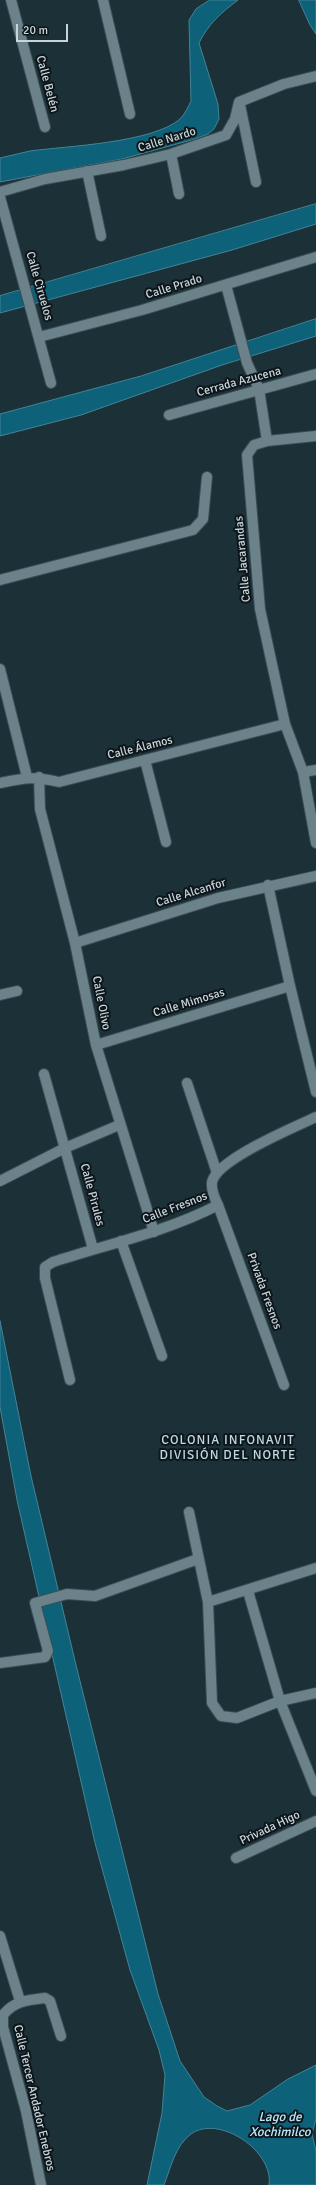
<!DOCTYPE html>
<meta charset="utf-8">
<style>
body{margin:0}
#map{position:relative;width:316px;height:2185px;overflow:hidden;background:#1b3037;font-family:Signika,sans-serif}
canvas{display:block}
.scale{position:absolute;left:16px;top:24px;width:52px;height:18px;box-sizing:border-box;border:2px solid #c8d4d9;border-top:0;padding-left:5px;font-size:12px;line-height:14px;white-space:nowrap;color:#c8d4d9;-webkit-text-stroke:3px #0d161a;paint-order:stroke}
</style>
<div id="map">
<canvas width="316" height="2185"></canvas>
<div class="scale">20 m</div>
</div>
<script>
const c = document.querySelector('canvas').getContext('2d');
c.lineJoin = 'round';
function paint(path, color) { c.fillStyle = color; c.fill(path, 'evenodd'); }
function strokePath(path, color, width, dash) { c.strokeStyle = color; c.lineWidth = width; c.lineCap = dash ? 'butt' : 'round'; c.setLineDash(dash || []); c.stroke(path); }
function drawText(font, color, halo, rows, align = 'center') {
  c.font = font + ' Signika,sans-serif'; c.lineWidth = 4; c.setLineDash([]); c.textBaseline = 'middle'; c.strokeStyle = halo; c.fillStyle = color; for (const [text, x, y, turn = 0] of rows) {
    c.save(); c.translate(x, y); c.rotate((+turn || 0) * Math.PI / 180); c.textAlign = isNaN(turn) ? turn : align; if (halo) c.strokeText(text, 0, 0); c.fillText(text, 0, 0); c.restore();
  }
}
const water = new Path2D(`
 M210,0h28c-16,12 -30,24 -39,43l19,61 1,15 -5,10 -6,5 -13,5 -73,20 -122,23v-24c10,-2 20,-5 30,-7 37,-5 122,-8 150,-32 5,-5 8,-12 11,-18l-2,-81 7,-11z
 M299,0h17v34l-6,-9z
 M316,204v20l-84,26 -232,63v-17z
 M316,319v17l-94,29 -141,50 -81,21v-22l141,-38z
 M0,1321l31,155 45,189 82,329 22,67 24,36 13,9 10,5 23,-6 38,-26 28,-14v54l-4,15 4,17v34h-47c5,-34 -50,-71 -78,-51 -16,12 -20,33 -27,51h-17l15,-72 3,-38 -6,-25 -29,-80 -35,-127 -78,-343 -17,-93z`);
paint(water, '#0d6179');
strokePath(water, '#458496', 1);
const minor = new Path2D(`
 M11,0l34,127
 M103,0l27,114
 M240,105l16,77
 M171,154l8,40
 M87,171l14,65
 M0,192l45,-13 79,-14 47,-11 55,-19 9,-16 4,-17 45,-18 32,-8
 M0,197l51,186
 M226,285l21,78 12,26 8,52
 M39,337l103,-27 174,-53
 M169,415l147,-41
 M316,436l-49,5 -13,4 -7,10 13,154 25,115 18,48 13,71
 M0,580l193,-50 10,-11 4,-42
 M0,669l27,108
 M145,760l21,82
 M303,772l13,-2
 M39,777l1,32 35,134 21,102 58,187
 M0,783c25,-5 33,-7 59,-1l226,-58
 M268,885l22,101 26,106
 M75,943l143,-45 98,-22
 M0,995l17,-4
 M96,1045l194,-59
 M44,1074l49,175
 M187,1083l30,90
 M0,1181l65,-33 54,-23
 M218,1205l66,180
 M121,1241l41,115
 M70,1380l-25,-102v-11l8,-5c55,-18 113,-30 165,-57 -3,-6 -7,-16 -6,-23 5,-23 83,-55 104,-65
 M189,1512l19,90 4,101 9,13 16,2 43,-17 36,-8
 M248,1591l32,110 36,90
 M208,1602l108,-34
 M0,1663l45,-6 3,-6 -13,-48 32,-9 28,2 103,-37
 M236,1858l80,-37
 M0,1936l20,65
 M41,2185l-15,-74 -23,-84v-12c11,-14 25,-15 42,-17l5,3 11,35`);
strokePath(minor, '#3b4d53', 12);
strokePath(minor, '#6b828b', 10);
drawText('12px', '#c8d4d9', '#0d161a', [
 ["Calle Belén",47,84,75],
 ["Calle Nardo",167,140,-17],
 ["Calle Ciruelos",39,286,74],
 ["Calle Prado",174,287,-17],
 ["Cerrada Azucena",239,382,-15],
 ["Calle Jacarandas",243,559,-95],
 ["Calle Álamos",140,748,-14],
 ["Calle Alcanfor",191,893,-17],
 ["Calle Olivo",101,1003,79],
 ["Calle Mimosas",189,1003,-17],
 ["Calle Pirules",92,1195,75],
 ["Calle Fresnos",175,1208,-21],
 ["Privada Fresnos",264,1291,70],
 ["Privada Higo",270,1828,-25],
 ["Calle Tercer Andador Enebros",34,2098,77]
]);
c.letterSpacing = '1px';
drawText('13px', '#c0d8e2', '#0d161a', [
 ["COLONIA INFONAVIT",228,1441],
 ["DIVISIÓN DEL NORTE",228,1456]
]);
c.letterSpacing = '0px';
drawText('italic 13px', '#bbe8fa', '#0d161a', [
 ["Lago de",280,2118],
 ["Xochimilco",280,2133]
]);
</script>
